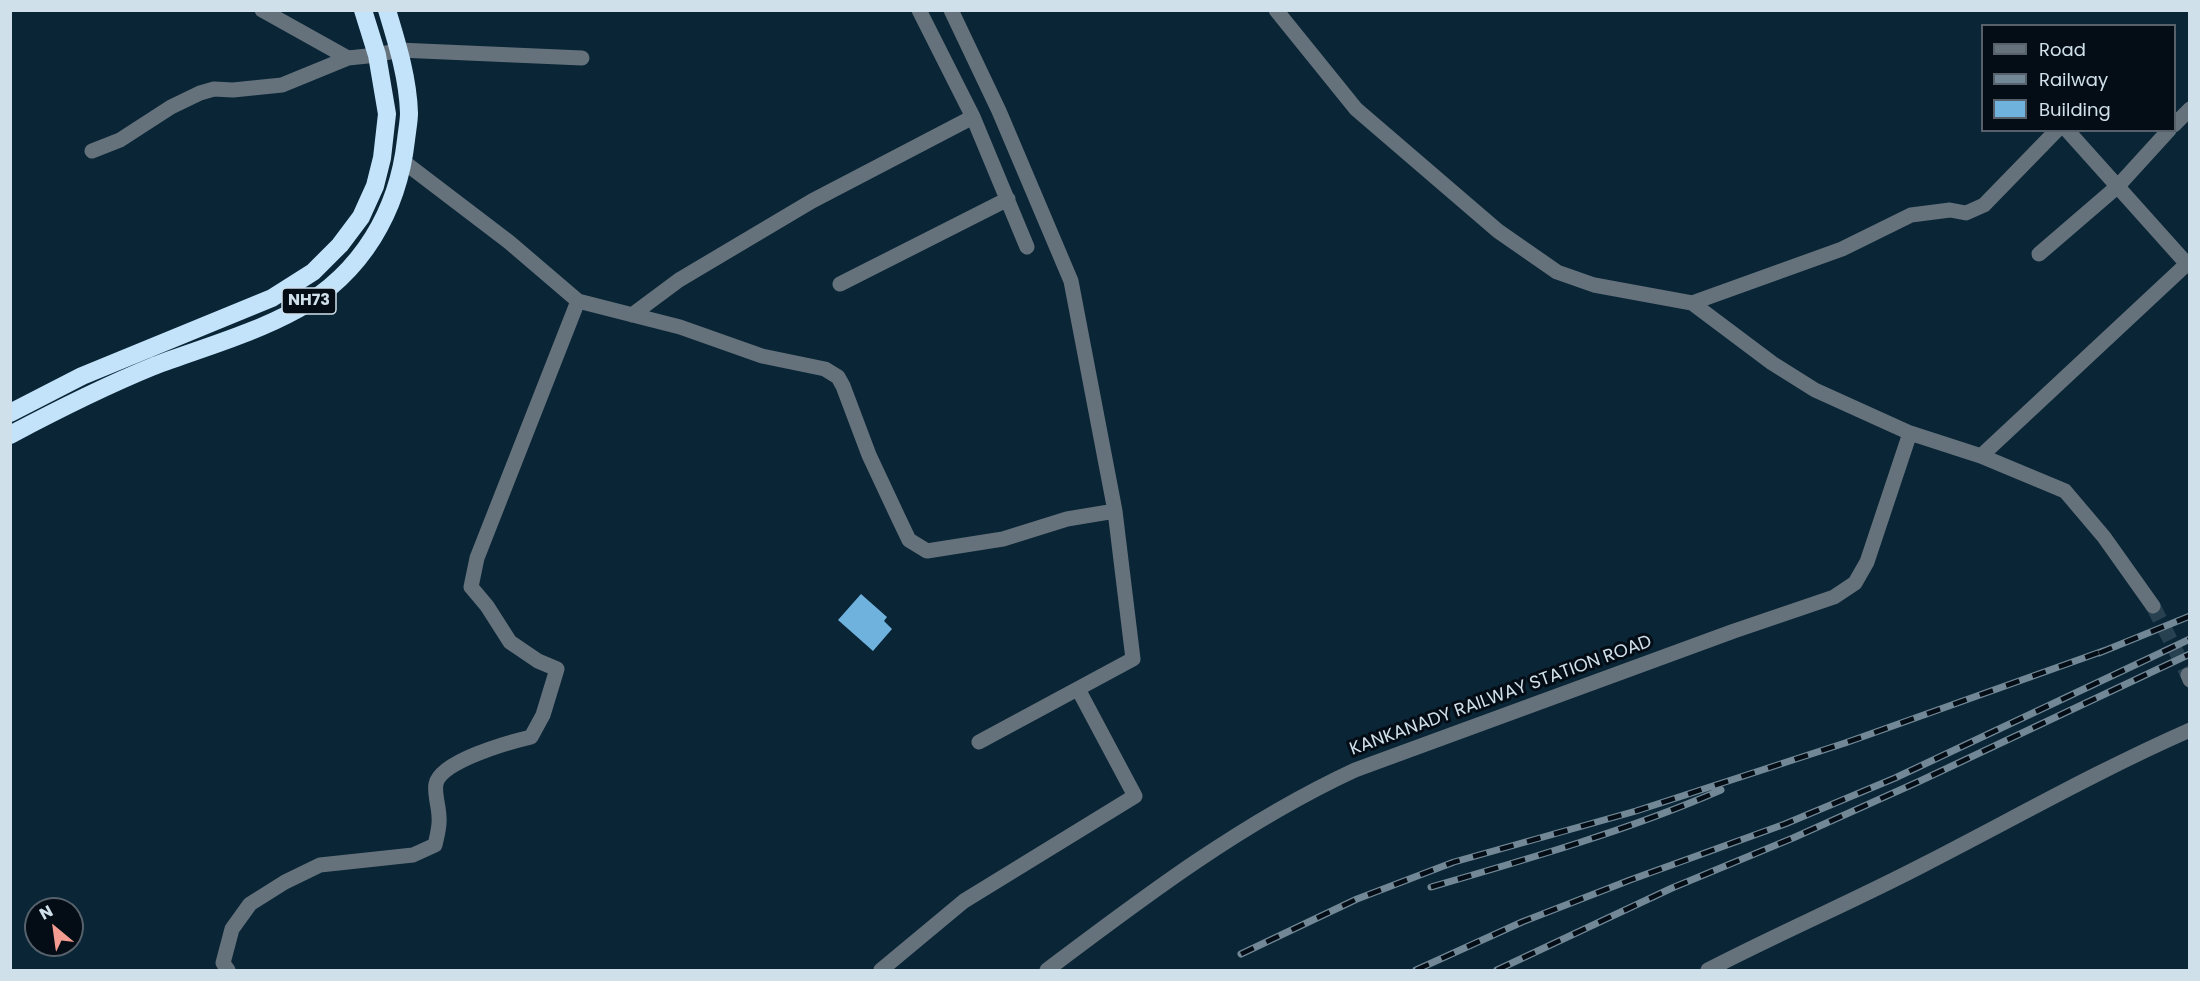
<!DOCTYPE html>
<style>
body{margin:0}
#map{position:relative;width:2200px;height:981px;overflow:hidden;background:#092536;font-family:Poppins,sans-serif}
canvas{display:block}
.frame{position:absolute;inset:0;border:12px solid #d0e0eb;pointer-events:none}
.legend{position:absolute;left:1981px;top:24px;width:195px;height:108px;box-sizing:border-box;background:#040d15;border:2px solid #56616b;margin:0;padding:8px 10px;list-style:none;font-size:18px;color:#d0e0eb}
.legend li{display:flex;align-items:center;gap:12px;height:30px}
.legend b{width:30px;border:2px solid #56616b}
.north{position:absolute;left:24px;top:897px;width:60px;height:60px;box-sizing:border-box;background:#040d15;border:2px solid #56616b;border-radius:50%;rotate:331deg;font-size:16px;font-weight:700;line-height:24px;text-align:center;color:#d0e0eb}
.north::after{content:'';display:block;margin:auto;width:21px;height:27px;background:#f59c92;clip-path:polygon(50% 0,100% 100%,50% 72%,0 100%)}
</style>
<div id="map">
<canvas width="2200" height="981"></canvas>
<div class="frame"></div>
<ul class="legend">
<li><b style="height:8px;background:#65727b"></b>Road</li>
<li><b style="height:8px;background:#728896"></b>Railway</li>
<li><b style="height:16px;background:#70b2de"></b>Building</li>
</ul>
<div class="north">N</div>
</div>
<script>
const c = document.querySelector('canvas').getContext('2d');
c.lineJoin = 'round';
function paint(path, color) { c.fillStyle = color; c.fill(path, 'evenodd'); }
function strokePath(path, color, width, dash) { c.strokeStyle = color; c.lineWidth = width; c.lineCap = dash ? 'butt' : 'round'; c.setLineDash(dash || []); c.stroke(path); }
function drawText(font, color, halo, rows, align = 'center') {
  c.font = font + ' Poppins,sans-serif'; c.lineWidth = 6; c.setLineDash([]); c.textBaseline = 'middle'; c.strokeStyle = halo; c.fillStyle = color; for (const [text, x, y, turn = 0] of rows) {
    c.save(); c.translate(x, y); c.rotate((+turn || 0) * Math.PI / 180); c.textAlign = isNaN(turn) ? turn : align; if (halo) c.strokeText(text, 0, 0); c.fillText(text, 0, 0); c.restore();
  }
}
paint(new Path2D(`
 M861,594l26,23 -3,4 8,8 -19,22 -35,-31z`), '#70b2de');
strokePath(new Path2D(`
 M2153,606l35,69`), '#274151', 15, [15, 8]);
strokePath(new Path2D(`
 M262,10l86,48 29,-3 22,-5 183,8
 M951,10l48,101 72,170 44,230 18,148 -154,83
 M1276,10l80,99 142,122 59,41 37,13 98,18 80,60 43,27 95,43 71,23 84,35 39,46 49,69
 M973,117l54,130
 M2174,125l16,-16
 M2067,130l120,134
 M92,151l28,-11 51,-33 29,-14 14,-4 19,1 49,-5 66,-27
 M404,162l105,80 69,59 102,26 82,29 63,13 13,8 5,9 26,69 29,62 11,23 18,11 76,-12 64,-20 48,-8
 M2039,254l79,-68 51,-56
 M840,284l168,-85
 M1692,303l150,-54 69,-34 39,-5 16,3 18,-8 73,-75
 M632,315l47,-35 133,-79 161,-84 -54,-107
 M1981,456l209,-195
 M2188,675l2,5
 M228,970l-5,-7 9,-34 18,-25 35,-22 35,-17 93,-10 22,-10c2,-9 5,-19 4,-28 0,-10 -5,-24 -3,-33 4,-23 74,-42 95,-47l12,-22 14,-46 -19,-8 -28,-19 -23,-36 -16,-19 6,-29 101,-257
 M881,970l83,-69 171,-105 -57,-107
 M1047,970c98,-74 196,-148 308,-200l379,-139 100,-34 21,-14 12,-21 43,-129
 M1708,970c71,-37 146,-69 217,-106 88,-45 174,-94 265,-134`), '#65727b', 15);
strokePath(new Path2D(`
 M10,413l72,-37 190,-78 41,-26 27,-27 21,-28 14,-31 7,-28 5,-44 -10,-59 -14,-45
 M10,435c47,-25 95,-49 144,-69 48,-18 99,-32 144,-57 64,-36 100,-98 108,-169 1,-9 3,-19 3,-27 -1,-35 -12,-70 -22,-103`), '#c3e3fa', 18);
const rail = new Path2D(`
 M2099,653l91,-37
 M1431,887c97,-28 198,-57 290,-97
 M1241,954l116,-55 97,-37 182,-51 209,-68 261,-93
 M1416,970l106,-48 108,-42 155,-56 110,-46 295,-139
 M1497,970l175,-82 121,-50 127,-57 270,-127`);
strokePath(rail, '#728896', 7);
strokePath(rail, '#040d15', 4.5, [14]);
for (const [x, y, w] of [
 [309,301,54]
]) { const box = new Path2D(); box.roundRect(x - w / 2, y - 13, w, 26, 4.5); c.fillStyle = '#040d15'; c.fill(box); strokePath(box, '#d0e0eb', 1.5); }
drawText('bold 16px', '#d0e0eb', null, [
 ["NH73",309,301]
]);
drawText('18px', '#d0e0eb', '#040d15', [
 ["KANKANADY RAILWAY STATION ROAD",1501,696,-20]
]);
</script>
